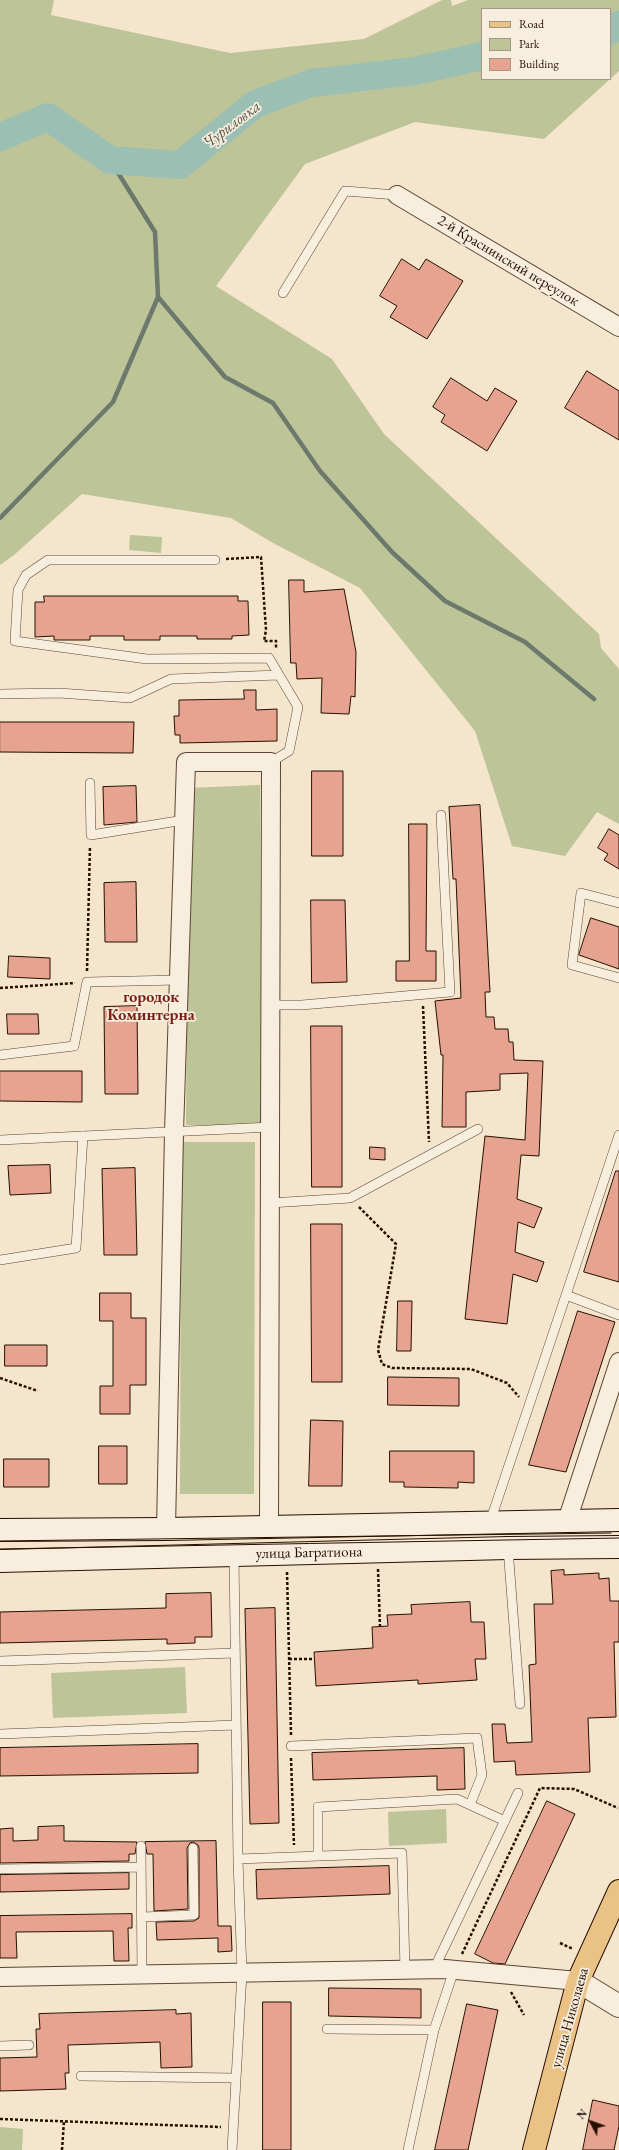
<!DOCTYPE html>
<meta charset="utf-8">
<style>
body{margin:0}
#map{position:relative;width:619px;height:2150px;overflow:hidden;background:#f4e5cc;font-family:"EB Garamond",serif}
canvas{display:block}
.legend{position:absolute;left:481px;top:8px;width:130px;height:72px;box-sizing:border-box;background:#f8eede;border:1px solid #a49585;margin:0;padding:5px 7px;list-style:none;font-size:12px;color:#270f00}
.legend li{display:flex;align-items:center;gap:8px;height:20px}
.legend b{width:20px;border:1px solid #a49585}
.north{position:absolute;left:571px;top:2102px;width:40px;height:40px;-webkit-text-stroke:3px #f8eede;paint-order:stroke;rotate:311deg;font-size:11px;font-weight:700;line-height:16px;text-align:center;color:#270f00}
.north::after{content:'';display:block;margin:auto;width:14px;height:18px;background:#270f00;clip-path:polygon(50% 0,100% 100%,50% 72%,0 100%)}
</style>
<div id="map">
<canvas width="619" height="2150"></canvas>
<ul class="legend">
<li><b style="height:5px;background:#eac286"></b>Road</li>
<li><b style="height:11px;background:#bdc497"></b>Park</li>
<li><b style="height:11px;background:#e6a390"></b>Building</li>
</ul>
<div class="north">N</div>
</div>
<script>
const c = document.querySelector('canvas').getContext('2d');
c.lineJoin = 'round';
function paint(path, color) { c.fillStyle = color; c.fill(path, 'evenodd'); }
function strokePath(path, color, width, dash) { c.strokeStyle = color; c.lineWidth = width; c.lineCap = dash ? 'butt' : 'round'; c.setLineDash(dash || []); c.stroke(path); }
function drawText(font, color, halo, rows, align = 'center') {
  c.font = font + ' "EB Garamond",serif'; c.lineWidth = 3.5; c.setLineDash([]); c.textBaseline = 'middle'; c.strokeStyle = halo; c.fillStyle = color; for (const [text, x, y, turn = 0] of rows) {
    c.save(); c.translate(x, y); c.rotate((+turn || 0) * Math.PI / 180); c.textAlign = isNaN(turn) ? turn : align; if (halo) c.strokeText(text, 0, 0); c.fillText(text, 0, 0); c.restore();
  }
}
paint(new Path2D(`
 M0,0h54l-3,15 179,38 134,-14 78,-39h9l1,6 16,-6h151v71l-75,68 -129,-17 -110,42 -89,122 116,73 52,75 215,200 2,14 18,21v155l-22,-12 -32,44 -53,-10 -37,-115 -115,-143 -87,-45 -42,-25 -149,-24 -68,61 -14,10zM482,9h128v70h-128z
 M130,535l32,2 -1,16 -32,-3z
 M260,785l1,340h-75l2,-337z
 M181,1142h74l-1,352h-74z
 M185,1667l2,46 -134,5 -2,-45z
 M446,1809l1,34 -58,3 -1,-34z
 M0,2127l23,2 -1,21h-22z`), '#bdc497');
strokePath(new Path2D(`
 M158,297l67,80 48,26 47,68 72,81 53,49 80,41 69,57
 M0,518l113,-116 45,-105 -3,-65 -45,-72`), '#6d796c', 4.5);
strokePath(new Path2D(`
 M610,31l9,-6
 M0,137l48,-20 62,43 70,5 75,-61 56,-21 104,-12 67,-15`), '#9cbfb4', 28);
const building = new Path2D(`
 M402,259l17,11 7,-11 37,22 -36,58 -37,-22 7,-11 -17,-10z
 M587,371l32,20v49l-54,-32z
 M451,378l36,23 8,-13 22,13 -30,50 -46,-29 4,-7 -12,-8z
 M289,580h15v12l40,-3 12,63 -1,45 -4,-1 -2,18 -28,-1 1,-35 -25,1 -1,-16h-5z
 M44,596h194v5h10l1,34 -17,1v3h-35v-3h-37v4h-36v-4h-34v4h-36v-4l-19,1v-35h9z
 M244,690h12v20l21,-1v32l-97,2v-8h-5l-1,-19h5v-16l65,-1z
 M0,722h134l-1,31 -133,-1z
 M312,771h31v85h-31z
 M136,786l1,36 -33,3 -1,-38z
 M480,805l10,187h-5l1,25h8l1,12h13l1,13h4l1,18 29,1 -4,95 -18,-1 -4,44 25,9 -8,20 -16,-6 -3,30 29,10 -7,20 -24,-8 -6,50 -42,-5 20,-183 40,4 3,-67 -28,1v16l-34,2v35h-24l1,-72h-2l-6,-54 26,-3 -5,-119h-3l-4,-72z
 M409,824h18l-1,127h10v30h-40v-20h13z
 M609,829l10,6v34l-15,-9 4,-6 -10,-6z
 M136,882l1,60h-32l-1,-59z
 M311,900h34l2,82 -35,1z
 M591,918l28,9v42l-40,-14z
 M9,956l41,2v21l-42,-2z
 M137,1006l1,88h-33l-1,-87z
 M7,1014h31l1,20h-31z
 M311,1026h31v161h-30z
 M0,1071h82v31l-82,-1z
 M370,1147l15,1v12l-15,-1z
 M50,1165l1,28 -41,2 -2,-29z
 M135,1168l2,87h-33l-2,-86z
 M616,1171h3v111l-35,-10z
 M311,1224h31v158h-30z
 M100,1293h31v25h15v67h-16v29h-30v-28h13v-65h-13z
 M398,1301h14l-1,50h-14z
 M578,1311l37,11 -49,150 -37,-7z
 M5,1345h42v21h-42z
 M388,1377l71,1v28l-71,-1z
 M311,1420l32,1 -1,65h-33z
 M99,1446h28v38h-28z
 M390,1451h84v32l-16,-1v6l-54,-1v-5h-14z
 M4,1459h45v28h-45z
 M564,1570v5l35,-2v6l10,-1 1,23h9v41h-5l2,75 -28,1 2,54 -74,3 -1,-14 -21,1 -2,-38h13l2,19 25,-1 -3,-77 7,-1 -2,-60h19l-2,-33z
 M211,1593l1,44h-17v6l-28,1v-5l-167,4v-31l166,-4v-14z
 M470,1602l1,20h13l2,37h-11l2,21 -59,4v-4l-102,6 -2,-34 59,-4 -1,-21 16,-1 -1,-11 25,-1 -1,-9z
 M275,1608l4,215 -29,1 -5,-215z
 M198,1744v29l-198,3v-28z
 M464,1748l1,41 -28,1v-14l-124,4 -1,-27z
 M547,1801l28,13 -70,150 -12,-1 -18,-9z
 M64,1826v15l73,1 -2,12h-6v7l-129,2v-34l13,-1v13l25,-1v-13z
 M216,1841l2,85h13l1,25 -14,1v-14l-61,2 -1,-18 38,-1 5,-3v-70l-1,-3 -5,-3 -3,1 -3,5 1,61 -34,2 -1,-57h-6l-2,-12z
 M389,1866l1,28 -133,5 -1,-29z
 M129,1873v16l-129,3v-17z
 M132,1914v14h-4l1,33h-15l-1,-30 -97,1 1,26h-17v-42z
 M329,1988l92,1v29l-92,-2z
 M263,2002h28v148h-28z
 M467,2004l31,6 -30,140h-33z
 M176,2010v4l15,-1 1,54 -31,1 -1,-26 -92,3 1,28h-4l1,16 -66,2v-33l37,-1 -1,-28h4l-1,-15z
 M593,2100l26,6v20l-5,24h-31z`);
paint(building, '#e6a390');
strokePath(building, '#270f00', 1);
const service = new Path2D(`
 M283,293l62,-102 52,4
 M215,560h-167l-22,15 -8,15 -3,51 132,18 122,-1 29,49 -9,44 -18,11
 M0,694l59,-1 71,5 41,-19 108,-4
 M90,783l1,52 93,-15
 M619,903l-38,-10 -9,72 47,13
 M271,1005h31l148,-13 -9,-177
 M0,1055l74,-9 13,-64 92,-2
 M0,1140l271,-13
 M270,1203l80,-5 128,-69
 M0,1260l76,-12 7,-112
 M566,1295l53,-160
 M490,1522l76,-227 53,20
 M508,1548l12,156
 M0,1661l235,-8
 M0,1734l236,-9
 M291,1746l186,-8 5,37 -12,30
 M141,1846l1,129
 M318,1855v-48l139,-8 48,22
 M238,1859l164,-6 3,117
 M0,1869l141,-2
 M142,1917l52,-2 -1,-67
 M434,1969l84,-176
 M327,2029l107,1
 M0,2046l29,-1
 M81,2076l155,2
 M232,2150l10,-177 -4,-114 -4,-304
 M408,2150l26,-120 20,-60`);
const minor = new Path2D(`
 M397,195l222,132
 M567,1521l52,-159
 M166,1529l8,-397 12,-370h85l-2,765
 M0,1977l445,-8 133,12`);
const tertiary = new Path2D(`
 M578,1981l41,25`);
const secondary = new Path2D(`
 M0,1530l166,-1 453,-9
 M0,1561l508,-13 111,-1`);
const primary = new Path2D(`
 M534,2150l44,-169 41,-90`);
strokePath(service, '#5a4433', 10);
strokePath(minor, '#5a4433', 20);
strokePath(tertiary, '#5a4433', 24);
strokePath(secondary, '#270f00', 24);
strokePath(primary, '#270f00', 24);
strokePath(new Path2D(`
 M226,559l35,-2 5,73 -2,11h12v8
 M87,971l3,-125
 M0,988l75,-5
 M423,1006l6,136
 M359,1207l37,37 -18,106 4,14 10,4 79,1 36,14 12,14
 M0,1378l38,13
 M378,1569l2,58
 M287,1572l4,163
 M289,1659h25
 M291,1758l3,87
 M560,1943l13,6
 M462,1954l78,-166 34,1 44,19
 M511,1992l13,23
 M0,2119l221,8
 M62,2150l2,-29`), '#270f00', 2.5, [3, 2]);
strokePath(service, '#f8eede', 9);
strokePath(minor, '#f8eede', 18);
strokePath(tertiary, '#f8eede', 22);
strokePath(secondary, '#f8eede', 22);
strokePath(primary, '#eac286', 22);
strokePath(new Path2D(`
 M0,1541l611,-8
 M0,1549l619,-11`), '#270f00', 1);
drawText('15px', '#270f00', '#f8eede', [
 ["2-й Краснинский переулок",508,261,31],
 ["улица Багратиона",309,1553,-1],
 ["улица Николаева",570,2018,-74]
]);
drawText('italic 16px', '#565548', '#f8eede', [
 ["Чуриловка",232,125,-37]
]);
drawText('bold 16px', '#7a1f14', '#f8eede', [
 ["городок",151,998],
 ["Коминтерна",151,1016]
]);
</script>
